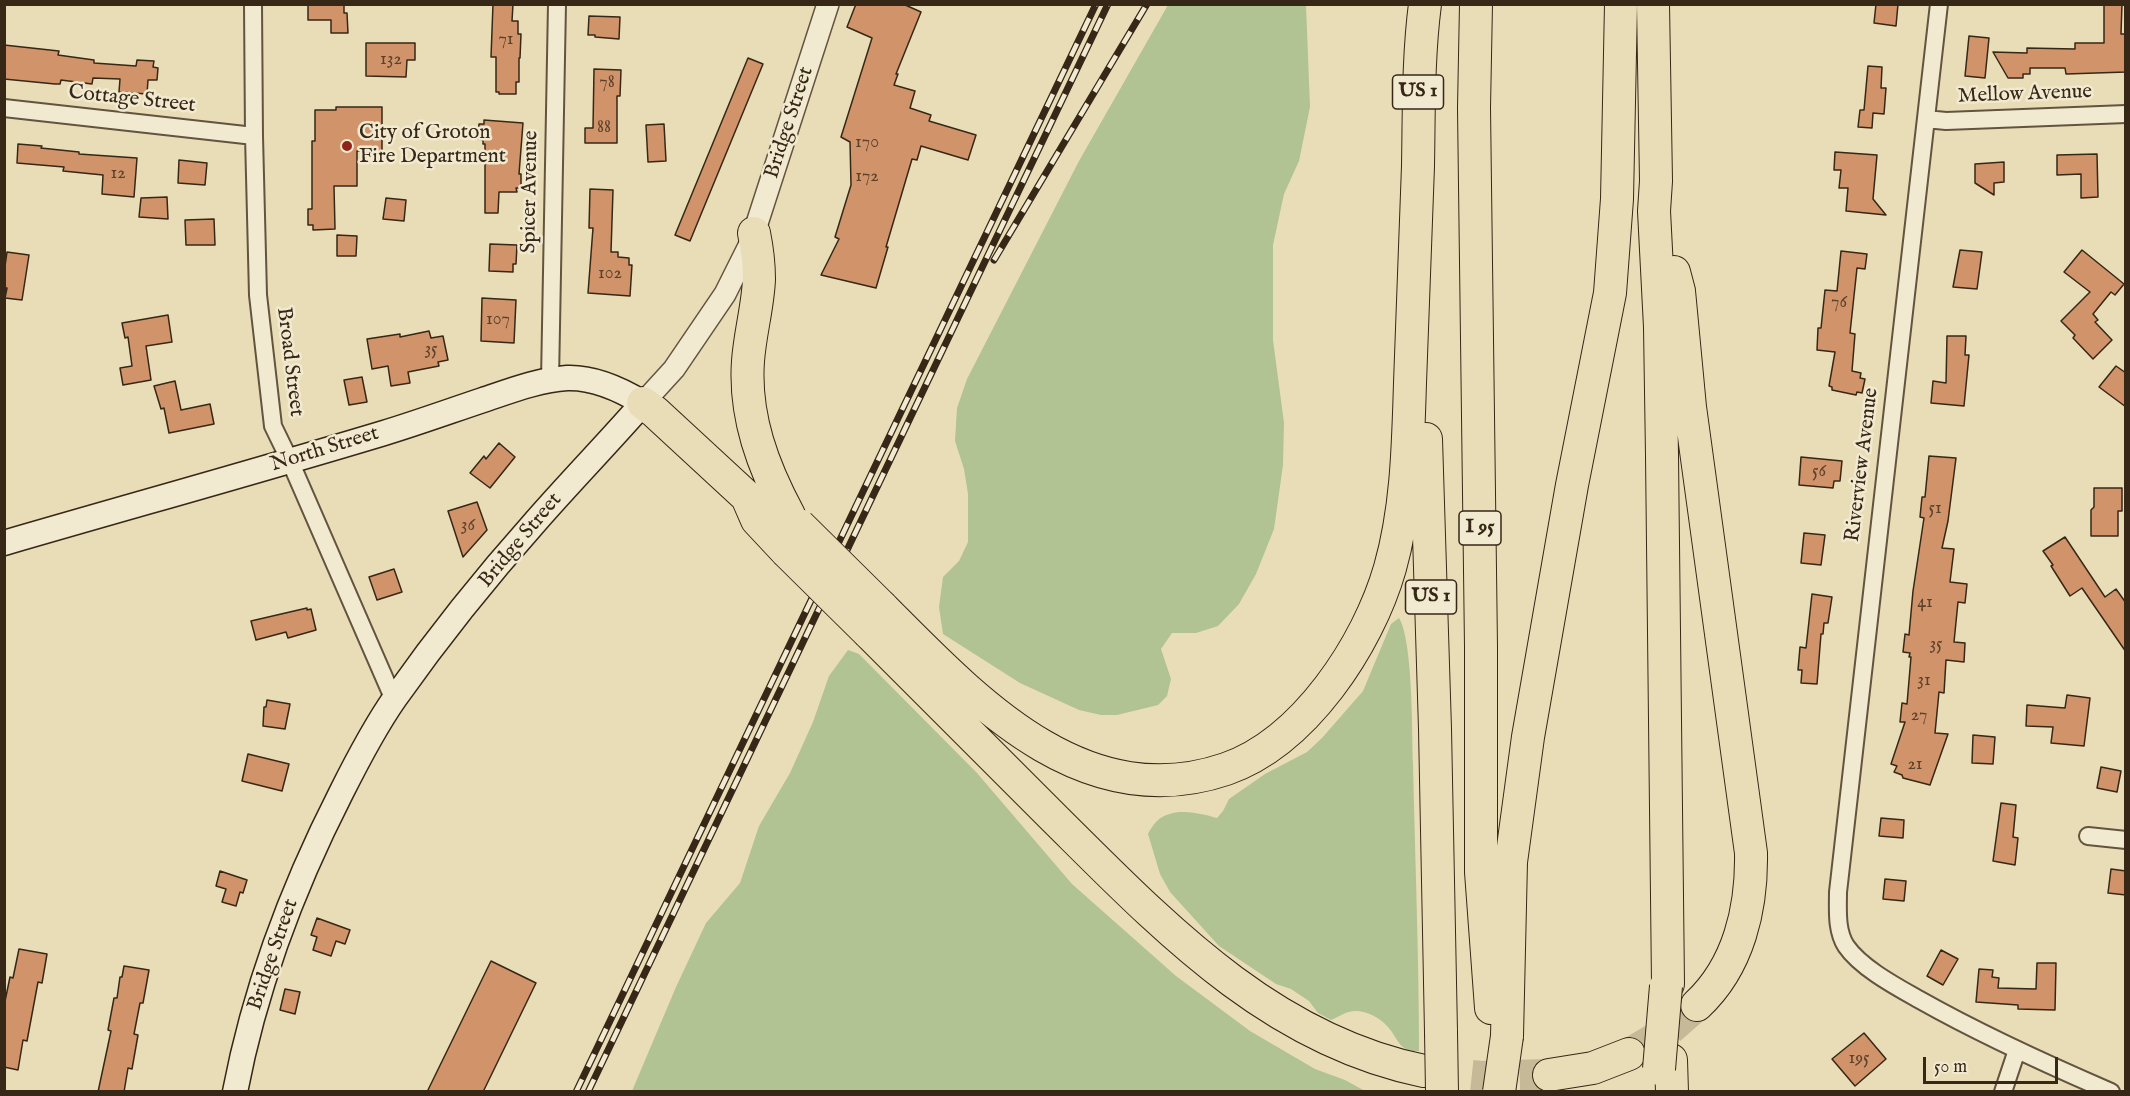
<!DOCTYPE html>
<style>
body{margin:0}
#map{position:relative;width:2130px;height:1096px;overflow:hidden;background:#e9ddb7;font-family:"IM FELL English",serif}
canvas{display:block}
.frame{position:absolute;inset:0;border:6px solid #362717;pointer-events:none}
.scale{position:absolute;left:1923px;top:1057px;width:135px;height:27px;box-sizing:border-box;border:3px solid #362717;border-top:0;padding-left:8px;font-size:18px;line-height:21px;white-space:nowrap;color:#362717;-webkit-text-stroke:4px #f1e9d0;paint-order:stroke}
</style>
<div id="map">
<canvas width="2130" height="1096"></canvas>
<div class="frame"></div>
<div class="scale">50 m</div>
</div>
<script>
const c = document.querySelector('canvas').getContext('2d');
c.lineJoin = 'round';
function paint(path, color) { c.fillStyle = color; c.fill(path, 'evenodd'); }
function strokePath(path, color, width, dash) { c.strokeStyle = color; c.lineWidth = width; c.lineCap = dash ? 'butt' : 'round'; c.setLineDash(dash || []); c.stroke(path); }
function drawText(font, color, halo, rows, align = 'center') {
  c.font = font + ' "IM FELL English",serif'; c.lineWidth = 5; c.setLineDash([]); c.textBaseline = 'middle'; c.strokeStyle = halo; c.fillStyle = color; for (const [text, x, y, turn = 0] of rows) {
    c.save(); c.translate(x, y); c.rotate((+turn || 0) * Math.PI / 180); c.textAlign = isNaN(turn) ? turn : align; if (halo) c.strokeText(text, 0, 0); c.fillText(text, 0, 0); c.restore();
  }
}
paint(new Path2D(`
 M1168,5h138l4,102 -11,54 -15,33 -11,51v95l11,83 -1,42 -9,64 -18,45 -17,30 -21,22 -22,7h-24l-11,16 10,30 -4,17 -9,9 -41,10h-16l-22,-5 -59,-27 -77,-49 -4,-27 4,-30 16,-16 9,-19v-48l-4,-25 -9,-28 2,-33 10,-29 112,-218z
 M1399,618c14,23 13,114 14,145 2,96 6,192 6,288 -21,1 -20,-12 -31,-24 -8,-10 -27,-19 -39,-15 -6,1 -12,6 -18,8l-13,-7 -9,-12 -18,-12 -15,-5 -57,-38 -49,-54 -10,-18 -12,-40c2,-4 5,-9 8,-12 16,-16 42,-9 61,-4l6,-7 6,-12 36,-25 42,-22 15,-14 41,-47 28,-67z
 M848,650l11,4 118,119 95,111 104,92 74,55 65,38 30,11 20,11h-733l44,-104 30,-64 34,-40 19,-57 31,-53 23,-51 16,-46z`), '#b1c293');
const building = new Path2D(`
 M308,4h36v9h3l1,20h-17v-13h-23z
 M493,4h20l-1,17h6v13h3l-1,24h-1v24h-3v12h-17v-2h-3v-35h-5z
 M856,4h47l18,8 -25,62h2l-4,11 21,6 -5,17 21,7 -2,6 47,14 -8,25 -47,-14 -4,14 -5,-1 -26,88h2l-12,41 -55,-13 18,-36 -4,-2 16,-52 -1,-43 -9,-5 31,-99 -25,-11z
 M1876,4h22l-2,22 -22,-3z
 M2104,4h18l-1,30h5v38l-60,2 -1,-6h-35v6h-7v4h-15l-15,-26 34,1v-5l48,1v-6h29z
 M589,16l31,1 -1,22 -24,-2v-2h-7z
 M1969,36l20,2 -4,40 -20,-2z
 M366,43h49v17h-8l-1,17 -40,-1z
 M4,45l55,6 -1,4 36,5v3l42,3 1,-6 17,1 -1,6 5,1 -1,12h-9l-1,14 -28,-2 1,-13 -27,-1 -1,6 -31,-4 -1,4h-5l-51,-5z
 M748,58l15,6 -73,177 -15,-6z
 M1868,66l14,1 -1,21h5l-2,26 -11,-1 -1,15 -14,-1 2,-17h4z
 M594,69l27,1 -1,26h-3v47h-32v-15h8z
 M336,107h46v44h-25v35h-23l1,43 -22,1v-5h-5v-16h4v-68h3v-31h21z
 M484,120l39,3 -4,51h2v14h-5l1,4h-18l-1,21h-13v-69h-2v-4l-5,-1 1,-15h5z
 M664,124l2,37 -18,1 -2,-37z
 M18,144l24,2 -1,2 38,4v2l58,4 -3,39 -32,-3 1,-19 -40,-4 1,-4 -47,-4z
 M1835,152l42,3 -4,44 13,16 -40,-4 2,-23h-9l2,-18h-7z
 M2097,154l1,43 -17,1v-24l-24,1v-20z
 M179,160l28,3 -2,22 -27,-2z
 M2004,162v20l-10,1v12l-19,-12v-19z
 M590,189l23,1 -2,62h7v5l11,1v7h3l-2,31 -42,-3 5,-65h-4z
 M167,197l1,22 -29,-2 2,-19z
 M386,198l20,2 -2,21 -21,-2z
 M214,219l1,26h-29l-1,-25z
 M337,235l20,1 -1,20h-19z
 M490,244l27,1 -1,19h-3v8l-24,-1z
 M1960,250l22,2 -5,37 -24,-2z
 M2082,250l42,34 -9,11 -4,-3 -18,22 5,6 -3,2 17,18 -19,19 -20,-21 2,-3 -14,-14 29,-29 -26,-20z
 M1841,251l26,3 -2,15 -8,-1 -7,65 5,1 -3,37 9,2 -1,5 5,1 -3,14 -5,-1 -1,3 -24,-5v-3l-3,-1 6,-34 -18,-2 1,-22h3l4,-38 12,1z
 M7,252l22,3 -7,45 -17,-2 2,-10h-3v-15z
 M482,298l34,2 -2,43 -33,-2z
 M168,315l4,27 -26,4 5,34 -28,5 -3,-17 12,-2 -4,-29 -3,1 -3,-15z
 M429,331l2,7 12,-2 5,24 -10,2 1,4 -31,6 2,11 -19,3 -3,-20 -16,3 -5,-30 33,-5v3z
 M1947,336h19l-1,19h4l-5,51 -33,-3 2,-22 13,2z
 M2116,366l10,7v34l-27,-20z
 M362,377l5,25 -18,3 -5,-25z
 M175,381l6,29 29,-6 4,20 -45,9 -5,-25 -3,1 -7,-23z
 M499,443l16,14 -25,31 -20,-15 14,-17 2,3z
 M1929,456l27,2 -8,63 -6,27 12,1 -4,33 17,2 -2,19 -7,-1 -4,40 11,1 -1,19 -18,-2 -2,33 -5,-1 -4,41 13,1 -18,51 -27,-7 -1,-3 -8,-3 3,-6 -6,-2 14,-42h-5l2,-19 5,1 4,-47h-2l1,-4 -7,-1 2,-18 4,1 4,-44 11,-73 -4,-1 2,-20h3z
 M1801,457l41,4 -2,20h-6l-1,7 -34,-3z
 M2094,488h28v23h-4v25h-27v-26l3,-3z
 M477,502l10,28 -24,27 -15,-46z
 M1804,533l21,2 -4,30 -20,-2z
 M2065,537l40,60 11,-8 10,14v49l-44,-64 -12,8 -19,-30 2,-1 -10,-14z
 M394,569l8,23 -25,8 -8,-23z
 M1812,594l20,3 -4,26h-4l-1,11h-2l-4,50 -16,-1 1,-13h-4l2,-23 6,1z
 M307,608v2l4,-1 5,21 -28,8 -2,-6 -30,8 -5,-19z
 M2067,695l23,3 -6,48 -33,-3 2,-16 -27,-1 1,-21 38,3z
 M267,700l23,4 -5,25 -22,-3 1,-19h2z
 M1973,735l22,2 -2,27 -21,-1z
 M248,754l41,10 -7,27 -40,-10z
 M2101,767l20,4 -4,21 -20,-4z
 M2001,803l15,2 -3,32 5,1 -3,27 -22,-4z
 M1881,818l23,2 -1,18 -24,-2z
 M2111,869l15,2v24l-18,-2z
 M220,871l27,9 -4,13 -3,-1 -4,14 -14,-4 4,-13 -10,-3z
 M1885,879l21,2 -2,20 -21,-2z
 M317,918l33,12 -5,14 -9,-3 -5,15 -18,-6 4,-13 -6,-2z
 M19,949l28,5 -5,29 -4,-1 -11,59 -4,-1 -5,30 -14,-3v-61l6,-29 3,1z
 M1941,950l17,9 -15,26 -16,-9z
 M491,961l45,22 -53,109h-56z
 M2037,963h19l-1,47 -37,-1v-4l-42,-3 3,-33 14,1 -1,7 7,1 -1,10 38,1z
 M124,966l25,4 -6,33h-3l-6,31 4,1 -6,34 -4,-1 -4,24h-26l13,-61 -3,-1 6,-32h3l3,-21h2z
 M285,989l15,3 -5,22 -15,-4z
 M1864,1033l22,26 -31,27 -23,-27z`);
paint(building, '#d0936a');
strokePath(building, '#362717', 1.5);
strokePath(new Path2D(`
 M1629,1054l36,-21 32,-28
 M1424,1071l57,6 68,-2`), '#c5b997', 32, [32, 16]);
const minor = new Path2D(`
 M253,4l1,132 4,159 15,131 17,35 104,239
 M1939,4l-101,888c0,18 -2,38 8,54 15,22 51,41 74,54 62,35 126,64 191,92
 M4,108l250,28
 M1926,119l20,2 180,-7
 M550,380l7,-376
 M2088,836l38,4
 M2003,1092l14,-42`);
const tertiary = new Path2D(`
 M643,403l31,-34 51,-75 26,-52 77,-238`);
const secondary = new Path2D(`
 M4,543c127,-37 254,-72 380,-110 33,-10 66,-22 99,-33 27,-9 55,-20 84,-22 27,-1 53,11 76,25 -35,40 -72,78 -107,118 -50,56 -98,116 -141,177 -21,30 -38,63 -54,95 -48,94 -86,194 -106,299`);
const motorway = new Path2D(`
 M1476,4l-2,104 7,539v225l10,136
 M1653,4l3,177 -2,30 6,116 2,129 6,528
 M754,233c3,15 5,30 5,46 -1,27 -9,54 -11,82 -4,55 15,106 41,154
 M1674,272l5,19 11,116 61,446c1,55 -12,113 -54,152
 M643,403l12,9 92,85 10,23 29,31
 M1426,439l9,290 6,303
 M882,607c91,91 200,211 344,162 78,-27 142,-124 164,-201 17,-60 18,-122 20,-185 2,-72 6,-145 8,-217 1,-54 0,-108 7,-162
 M869,633c62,62 124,124 186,186 107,106 215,221 369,252
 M1507,1036l4,-174 17,-125 44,-252 38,-192 7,-94 4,-195
 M1671,1060l1,32
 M1549,1075l44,-7 36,-14`);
strokePath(minor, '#63543f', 20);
strokePath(tertiary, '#63543f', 24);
strokePath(secondary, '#362717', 27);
strokePath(motorway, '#362717', 34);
strokePath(minor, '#f1e9d0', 16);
strokePath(tertiary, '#f1e9d0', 21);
strokePath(secondary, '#f1e9d0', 24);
strokePath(motorway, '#e9ddb7', 32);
const rail = new Path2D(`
 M994,260l153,-256
 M576,1092l520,-1088
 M588,1092l520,-1088`);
strokePath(rail, '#362717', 7);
strokePath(rail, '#f1e9d0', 4.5, [14]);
const motorwayBridge = new Path2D(`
 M799,525l83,82
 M786,551l83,82
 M1441,1032l1,60
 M1659,1069l7,-83
 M1499,1092l8,-56`);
strokePath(motorwayBridge, '#362717', 34, []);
strokePath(motorwayBridge, '#e9ddb7', 32);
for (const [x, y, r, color] of [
 [347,146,6,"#8f2418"]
]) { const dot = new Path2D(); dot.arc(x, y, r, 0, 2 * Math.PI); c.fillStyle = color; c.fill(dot); strokePath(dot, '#f1e9d0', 2); }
drawText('18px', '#5c422c', null, [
 ["71",506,40],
 ["132",391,60],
 ["78",607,83],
 ["88",604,128],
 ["170",867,143],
 ["12",118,174],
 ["172",867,177],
 ["102",610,274],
 ["76",1839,303],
 ["107",498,320],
 ["35",431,350],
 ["56",1819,472],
 ["51",1935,509],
 ["36",468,526],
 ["41",1925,603],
 ["35",1936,645],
 ["31",1924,681],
 ["27",1919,716],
 ["21",1915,765],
 ["195",1859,1059]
]);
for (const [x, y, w] of [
 [1418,92,51],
 [1480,528,42],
 [1431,597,51]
]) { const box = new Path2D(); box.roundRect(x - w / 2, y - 17, w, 34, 4.5); c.fillStyle = '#f1e9d0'; c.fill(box); strokePath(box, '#362717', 1.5); }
drawText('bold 20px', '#362717', null, [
 ["US 1",1418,92],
 ["I 95",1480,528],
 ["US 1",1431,597]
]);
drawText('21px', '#362717', '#f1e9d0', [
 ["Mellow Avenue",2025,95,-2],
 ["Cottage Street",132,100,6],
 ["Bridge Street",790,123,-72],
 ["Spicer Avenue",531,192,-89],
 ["Broad Street",289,362,83],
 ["North Street",325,450,-17],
 ["Riverview Avenue",1863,465,-83],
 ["Bridge Street",521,541,-50],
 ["Bridge Street",274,955,-71]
]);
drawText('21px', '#362717', '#f1e9d0', [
 ["City of Groton",359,134],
 ["Fire Department",359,158]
], 'left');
</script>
